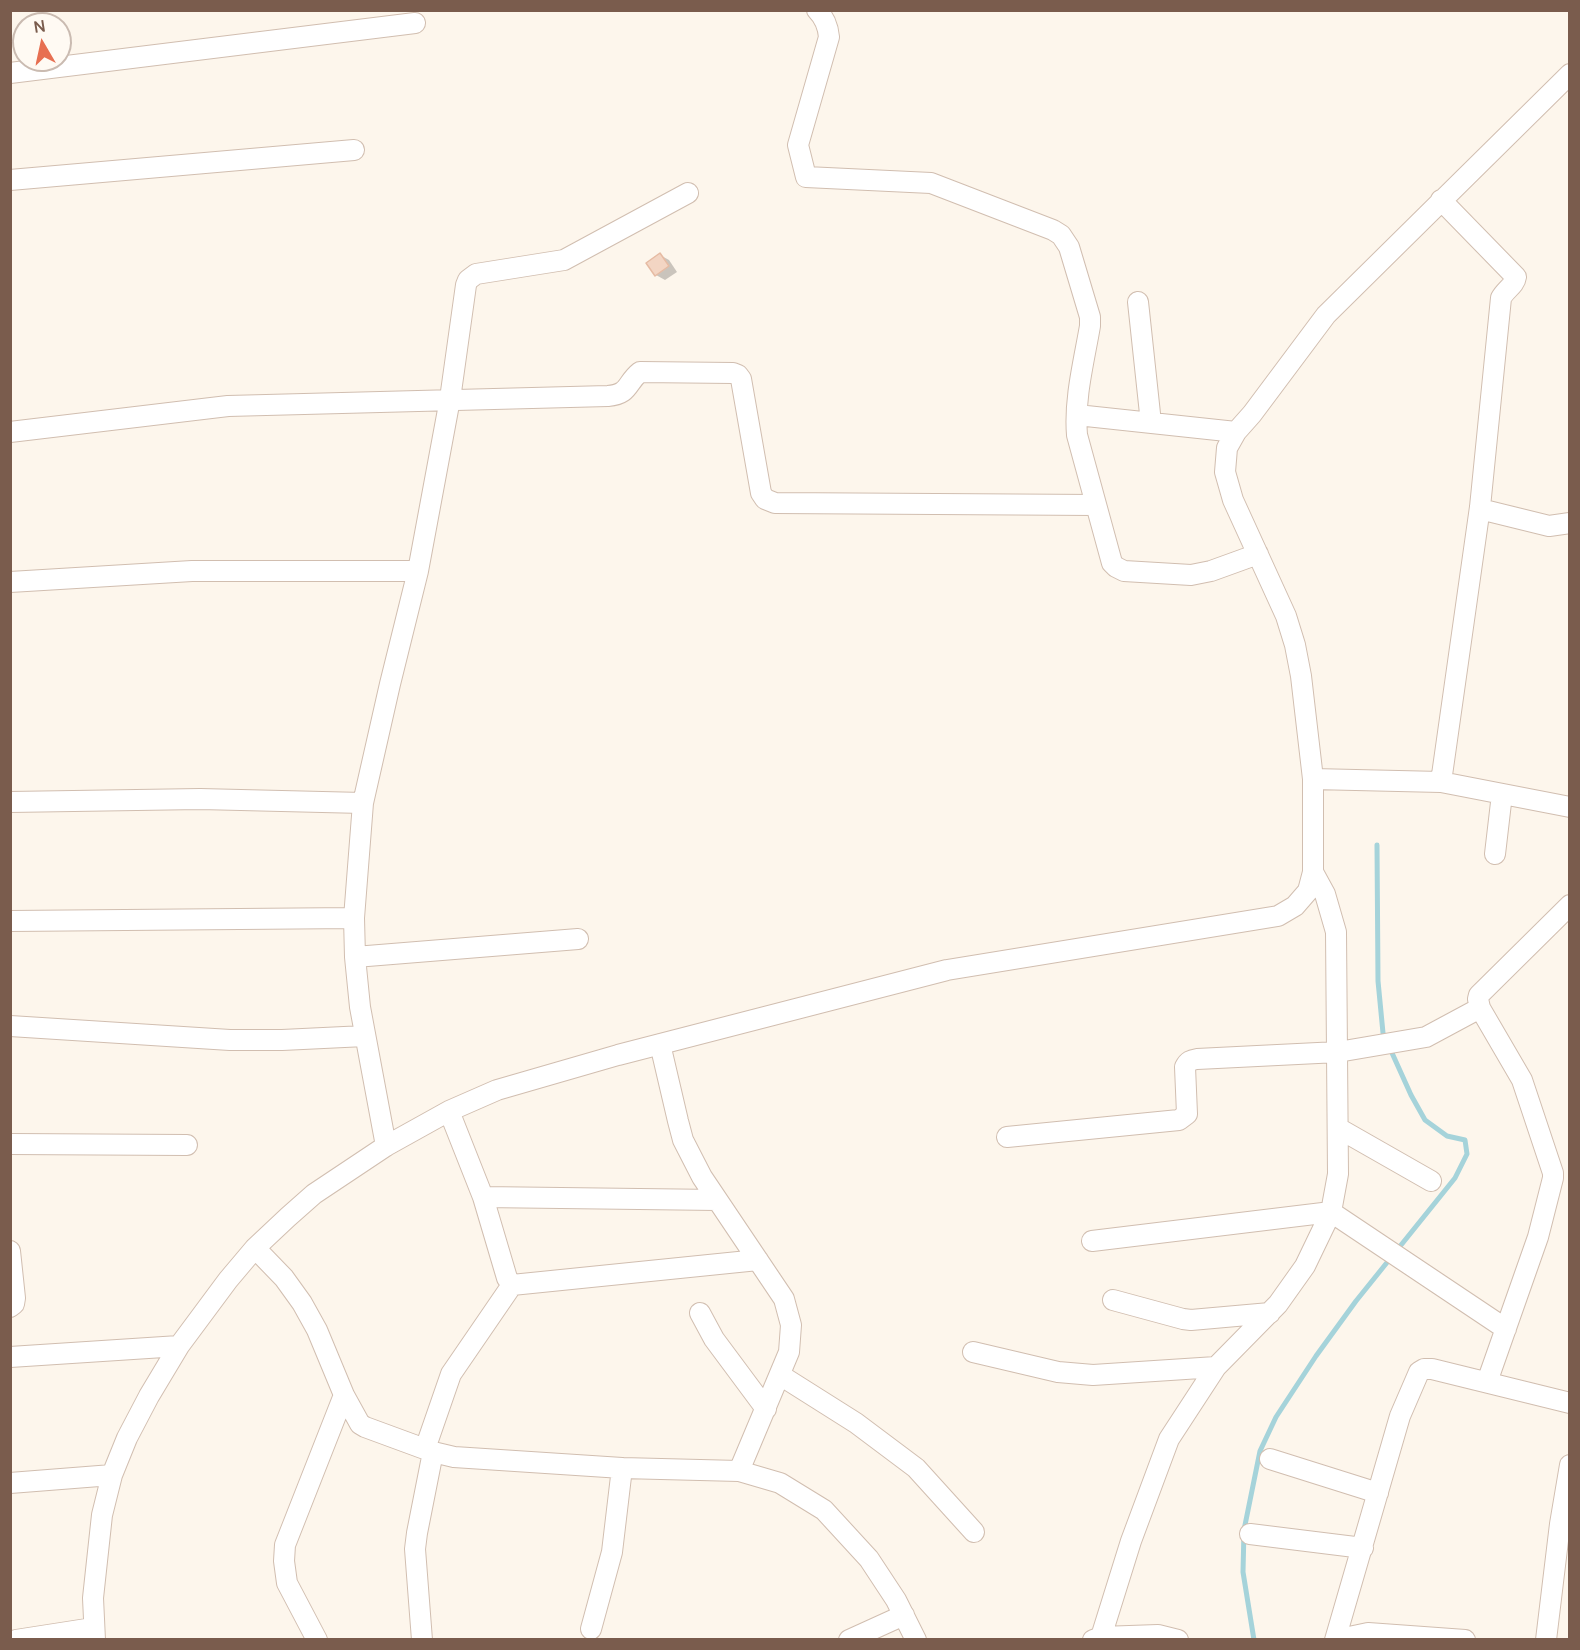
<!DOCTYPE html>
<style>
body{margin:0}
#map{position:relative;width:1580px;height:1650px;overflow:hidden;background:#fdf6ec;font-family:Manrope,sans-serif}
canvas{display:block}
.frame{position:absolute;inset:0;border:12px solid #7a5c4d;pointer-events:none}
.north{position:absolute;left:12px;top:12px;width:60px;height:60px;box-sizing:border-box;background:#fffaf3;border:2px solid #cabbb1;border-radius:50%;rotate:351deg;font-size:16px;font-weight:700;line-height:24px;text-align:center;color:#7a5c4d}
.north::after{content:'';display:block;margin:auto;width:21px;height:27px;background:#e76f51;clip-path:polygon(50% 0,100% 100%,50% 72%,0 100%)}
</style>
<div id="map">
<canvas width="1580" height="1650"></canvas>
<div class="frame"></div>
<div class="north">N</div>
</div>
<script>
const c = document.querySelector('canvas').getContext('2d');
c.lineJoin = 'round';
function paint(path, color) { c.fillStyle = color; c.fill(path, 'evenodd'); }
function strokePath(path, color, width, dash) { c.strokeStyle = color; c.lineWidth = width; c.lineCap = dash ? 'butt' : 'round'; c.setLineDash(dash || []); c.stroke(path); }
paint(new Path2D(`
 M660,255l9,5 8,12 -12,8 -9,-5z`), '#0003');
strokePath(new Path2D(`
 M1254,1640l-11,-68 1,-42 16,-79 16,-34 40,-61 40,-55 99,-123 12,-24 -2,-14 -18,-4 -22,-16 -14,-25 -28,-62 -5,-52 -1,-136`), '#a5d3da', 5);
const building = new Path2D(`
 M660,253l9,13 -14,10 -9,-13z`);
paint(building, '#f3d5c3');
strokePath(building, '#e6bba3', 1.5);
const minor = new Path2D(`
 M817,10c8,8 11,16 12,27l-31,108 8,32 125,6 122,47 8,5 8,12 21,70v9c-6,35 -16,73 -13,109l35,128 4,4 8,4 67,4 20,-4 47,-17
 M10,73l405,-50
 M10,180l344,-30
 M1441,200l75,77c-1,8 -11,13 -15,21l-21,209 -39,275
 M1138,302l13,121
 M1077,415l159,17
 M10,432l218,-26 380,-10c22,-2 18,-13 32,-24l93,1 5,2 3,4 20,114 4,6 10,4 321,2
 M1480,509l69,17 21,-3
 M10,582l182,-11h226
 M1313,779l128,3 129,25
 M10,802l190,-3 163,4
 M1495,854l7,-60
 M10,921l344,-3
 M355,957l223,-18
 M10,1026l220,14h52l83,-4
 M660,1044l18,77 5,19 19,37 82,122 7,26 -2,27 -50,119
 M449,1111l34,86 24,81 5,7 246,-25
 M1338,1128l93,53
 M1007,1137l172,-17 8,-6 -2,-47c3,-6 6,-7 12,-8l141,-7 88,-15 54,-29
 M10,1144l177,1
 M386,1146l-26,-139 -5,-50 -1,-39 9,-115 27,-119 28,-113 32,-172 16,-114 2,-5 8,-6 88,-14 124,-67
 M483,1197l234,3
 M1092,1241l239,-29 175,117
 M255,1248l29,30 18,25 15,27 27,65 16,29 5,3 68,25 21,5 168,11 117,3 41,12 44,27 45,49 27,41 20,40
 M10,1251l5,47 -1,6 -4,3
 M1113,1300l70,19 8,1 79,-7
 M700,1313l14,26 52,70
 M973,1352l85,20 35,3 123,-8
 M10,1357l169,-11
 M780,1375l76,48 60,45 58,64
 M1487,1382l51,-145 15,-59v-5l-31,-93 -42,-72 -2,-9 1,-4 91,-90
 M425,1449l26,-75 61,-89
 M1270,1459l108,34
 M10,1483l102,-8
 M1250,1534l113,14
 M591,1629l21,-77 10,-84
 M1101,1637l30,-96 38,-102 47,-72 62,-63 27,-38 26,-54 7,-38 -2,-242 -11,-38 -12,-22
 M16,1640l77,-12
 M95,1640l-2,-42 9,-83 10,-40 15,-37 22,-42 30,-50 49,-66 27,-32 33,-31 26,-23 72,-48 63,-35 48,-21 121,-35 329,-85 331,-54 17,-10 13,-15 5,-19v-93l-12,-103 -6,-31 -9,-29 -53,-116 -8,-28 2,-24 9,-16 16,-18 74,-99 244,-241
 M317,1640l-30,-57 -3,-22 1,-16 59,-150
 M422,1640l-7,-91 2,-16 16,-81
 M849,1640l55,-25
 M1093,1640l8,-3 57,-2 20,5
 M1335,1640l65,-224 19,-44 5,-3h8l138,34
 M1335,1640l33,-7 97,7
 M1546,1640l14,-116 10,-59`);
strokePath(minor, '#d1beb0', 22);
strokePath(minor, '#fff', 20);
</script>
